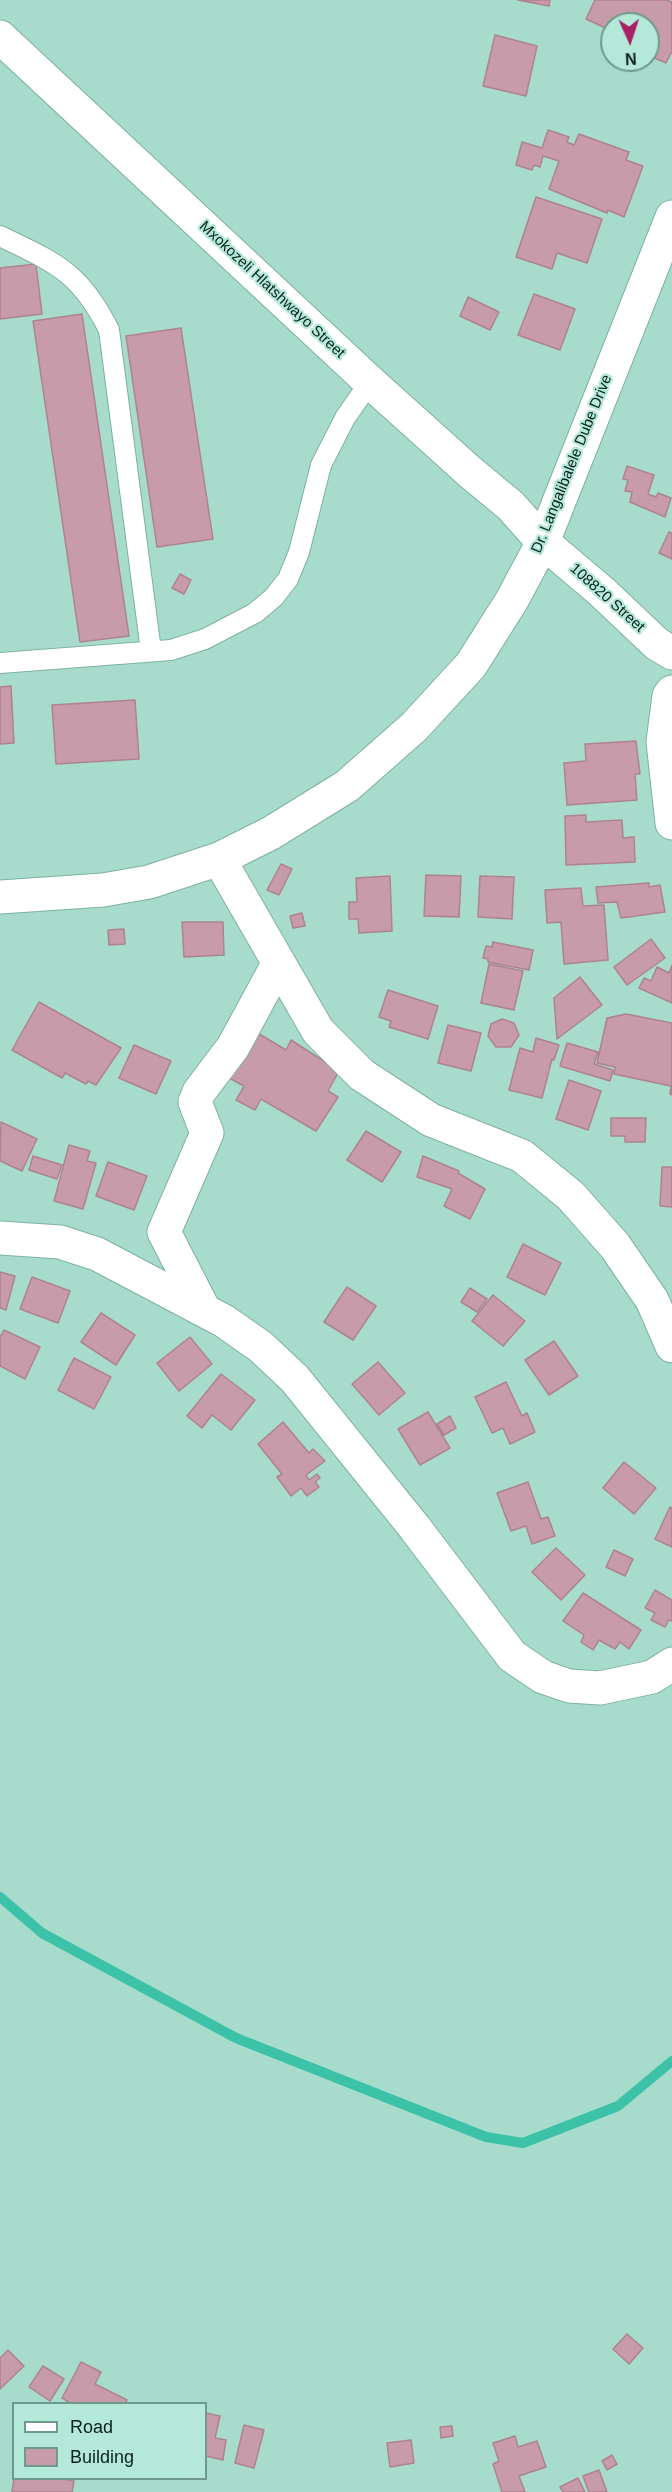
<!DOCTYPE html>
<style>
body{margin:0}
#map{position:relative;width:672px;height:2492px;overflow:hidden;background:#a7dccd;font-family:Helvetica,sans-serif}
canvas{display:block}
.legend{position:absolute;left:12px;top:2402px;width:195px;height:78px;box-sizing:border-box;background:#b4e9da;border:2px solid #70998e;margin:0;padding:8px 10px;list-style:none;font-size:18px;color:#0b211c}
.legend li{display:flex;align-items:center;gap:12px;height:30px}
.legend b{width:30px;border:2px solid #70998e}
.north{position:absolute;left:600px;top:12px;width:60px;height:60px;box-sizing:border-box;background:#b4e9da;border:2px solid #70998e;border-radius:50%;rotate:177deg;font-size:16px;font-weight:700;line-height:24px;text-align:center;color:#0b211c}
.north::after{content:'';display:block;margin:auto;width:21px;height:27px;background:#a92065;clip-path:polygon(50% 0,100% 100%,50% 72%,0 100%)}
</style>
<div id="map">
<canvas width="672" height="2492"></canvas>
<ul class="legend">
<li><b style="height:8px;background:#fff"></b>Road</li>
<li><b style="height:16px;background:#c89baa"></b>Building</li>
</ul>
<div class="north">N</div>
</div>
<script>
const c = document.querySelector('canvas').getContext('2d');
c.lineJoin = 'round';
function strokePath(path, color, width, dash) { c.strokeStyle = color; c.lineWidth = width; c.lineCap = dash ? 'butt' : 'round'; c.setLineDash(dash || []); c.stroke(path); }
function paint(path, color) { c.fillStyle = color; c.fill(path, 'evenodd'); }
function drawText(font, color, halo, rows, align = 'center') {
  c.font = font + ' Helvetica,sans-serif'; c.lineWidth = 4.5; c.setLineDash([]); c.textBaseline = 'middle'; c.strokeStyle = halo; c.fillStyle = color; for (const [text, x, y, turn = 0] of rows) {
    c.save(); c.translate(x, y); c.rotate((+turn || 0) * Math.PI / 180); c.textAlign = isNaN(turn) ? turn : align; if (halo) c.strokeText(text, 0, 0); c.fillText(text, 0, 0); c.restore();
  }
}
strokePath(new Path2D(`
 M0,1897l42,36 194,105 250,99 37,6 95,-37 54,-45`), '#3bc2a7', 10);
const building = new Path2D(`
 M518,0h32l-1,6z
 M595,0h72l5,2v49l-6,12 -18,-8v-31h-36v7l-26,-12z
 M495,35l42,11 -11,50 -43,-10z
 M548,130l21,7 -2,5 7,3 5,-11 36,13 14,5 -3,8 17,6 -19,51 -16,-7 -1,3 -58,-24 10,-28 -16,-5 -3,11 -6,-2 -2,5 -16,-5 6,-23 20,6z
 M536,197l66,22 -15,44 -30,-10 -5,16 -36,-12z
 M36,264l6,50 -42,5v-51z
 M534,294l41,15 -15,41 -42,-15z
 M468,297l31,15 -9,18 -30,-14z
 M82,314l47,322 -49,6 -47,-321z
 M181,328l32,211 -56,8 -31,-211z
 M627,466l27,9 -6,19 8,3 2,-4 13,5 -6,19 -35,-15 2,-10 -7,-1 3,-11 -5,-1z
 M669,532l3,1v26l-13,-6z
 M180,574l11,6 -7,14 -12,-6z
 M11,686l3,57 -14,1v-57z
 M135,700l4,59 -83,5 -4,-59z
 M636,741l4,33h-5l2,26 -70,5 -3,-42 22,-2 -1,-17z
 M586,815v7l36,-2 1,18 11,-1 1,25 -69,3 -1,-49z
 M281,864l11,5 -13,26 -12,-5z
 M426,875l35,1 -2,41 -35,-1z
 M390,876l2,55 -33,2 -1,-14h-9v-17h8l-1,-24z
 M480,876l34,1 -2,42 -34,-2z
 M649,883v4l11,-2 5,27 -44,6 -4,-16 -19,1 -2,-16z
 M581,888l2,18 21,-1 4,55 -44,4 -3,-42 -14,1 -2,-33z
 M302,913l3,13 -12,2 -3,-12z
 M182,922h41l1,33 -40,2z
 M124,929l1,15 -16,1 -1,-15z
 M651,939l14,19 -38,27 -13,-18z
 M493,942l40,8 -4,20 -41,-8v-3l-5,-1 3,-12 6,1z
 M489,964l34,7 -9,39 -33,-7z
 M672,965v38l-33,-15 5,-10 7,3 6,-14 12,6z
 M580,977l22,28 -45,34 -3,-41z
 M388,990l50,16 -10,33 -39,-12 2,-6 -12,-4z
 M39,1002l82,46 -25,37 -8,-4 -2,3 -21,-11 -3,5 -50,-28z
 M626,1014l46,9v72l-2,-1 1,-8 -57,-12 1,-7 -18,-4 10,-45z
 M502,1019l12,4 5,12 -8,12h-15l-8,-11 3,-12z
 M448,1025l33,8 -10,38 -33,-8z
 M256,1032l30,18 5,-10 48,31 -11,20 10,6 -22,34 -55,-32 -6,11 -19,-10 8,-14 -15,-8z
 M536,1038l23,7 -5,15 -2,-1 -10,39 -33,-8 11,-42 13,4z
 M567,1043l31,9 -4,12 19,6 -3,11 -50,-15z
 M134,1045l37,16 -15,33 -37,-16z
 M569,1080l32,11 -13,39 -32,-11z
 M611,1118h35l-1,24h-20v-6h-14z
 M1,1122l36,17 -15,32 -22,-10z
 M366,1131l35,21 -19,30 -35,-22z
 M69,1145l21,6 -3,10 9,2 -13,46 -29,-8z
 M33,1156l29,9 -5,14 -28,-9z
 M423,1156l36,15 -1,2 27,16 -15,30 -26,-13 8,-17 -35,-12z
 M108,1162l39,14 -13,34 -38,-14z
 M662,1167h10v40l-12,-1z
 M523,1244l38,19 -16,32 -38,-18z
 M0,1272l15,4 -9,34 -6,-2z
 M32,1277l38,14 -12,32 -38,-14z
 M347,1287l29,19 -23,34 -29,-18z
 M470,1288l17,11 -10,13 -16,-10z
 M493,1295l32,26 -22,25 -31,-25z
 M101,1313l34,22 -19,30 -35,-23z
 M4,1330l36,17 -15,32 -25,-13v-29z
 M190,1337l22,27 -33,27 -22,-28z
 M554,1341l24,35 -29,19 -24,-35z
 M74,1358l37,19 -17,32 -36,-19z
 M378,1362l27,31 -26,22 -27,-31z
 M221,1374l34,26 -24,30 -19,-15 -10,13 -15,-12z
 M506,1382l16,34 5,-3 8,19 -25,12 -7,-16 -11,5 -17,-36z
 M428,1412l22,36 -30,17 -22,-36z
 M450,1416l6,12 -12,7 -7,-11z
 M283,1422l26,31 4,-4 12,12 -19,14 3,5 8,-6 3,4 -5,4 4,5 -12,9 -6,-8 -10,8 -14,-19 5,-3 -24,-30z
 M624,1462l32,26 -22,26 -31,-26z
 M528,1482l13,37 7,-2 7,19 -23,8 -6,-18 -15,5 -14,-38z
 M670,1507l2,1v39l-17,-8z
 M556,1548l29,27 -24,25 -29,-28z
 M614,1550l19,9 -8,17 -19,-9z
 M655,1590l17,10v21l-3,-1 -4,7 -14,-7 4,-7 -10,-5z
 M583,1593l58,37 -12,19 -9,-7 -5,7 -16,-9 -6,10 -12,-8 3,-7 -21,-14z
 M627,2334l16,14 -14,16 -16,-15z
 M8,2350l16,16 -24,23v-31z
 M81,2362l20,10 -6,12 32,16 -2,4h-53l-10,-6z
 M43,2366l21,13 -14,22 -21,-14z
 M206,2413l14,3 -5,22 11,2 -3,20 -17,-4z
 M244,2425l20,5 -10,38 -19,-5z
 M452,2426l1,10 -12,2 -1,-11z
 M515,2436l3,11 19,-6 9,26 -27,9 6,16h-23l-9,-28 6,-3 -6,-18z
 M411,2440l3,23 -24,4 -3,-24z
 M612,2455l5,9 -10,6 -5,-9z
 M599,2470l8,22h-18l-6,-16z
 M14,2478h45l15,3 -2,11h-60z
 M578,2478l7,14h-22l-3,-5z`);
paint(building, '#c89baa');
strokePath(building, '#ae8291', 1.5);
const lane = new Path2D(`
 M0,236c56,27 80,36 109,94l42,321
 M0,663l171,-13 34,-11 50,-26 19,-16 14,-18 11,-27 22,-87 24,-47 25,-36`);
const street = new Path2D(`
 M0,37l370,345 100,90 41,34 32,36 59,50 55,52 15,9
 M672,692l-3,4 -6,46 9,81
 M219,859l99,172 44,44 69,45 91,36 49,40 44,50 37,54 20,46
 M0,897l103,-7 46,-8 70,-23 52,-26 76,-47 67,-59 57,-62 41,-65 31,-58 129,-325
 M0,1238l60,4 37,12 127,67 37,26 34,32 120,149 97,128 31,21 26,9 31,2 52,-11 20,-13
 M204,1310l-40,-78 43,-99 -12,-31 4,-10 34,-45 45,-83`);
strokePath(lane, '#7db1a3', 22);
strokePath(street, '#7db1a3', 35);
strokePath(lane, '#fff', 20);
strokePath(street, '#fff', 33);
drawText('15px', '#0b211c', '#b4e9da', [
 ["Mxokozeli Hlatshwayo Street",272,290,43],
 ["Dr. Langalibalele Dube Drive",572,464,-68],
 ["108820 Street",607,598,42]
]);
</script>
